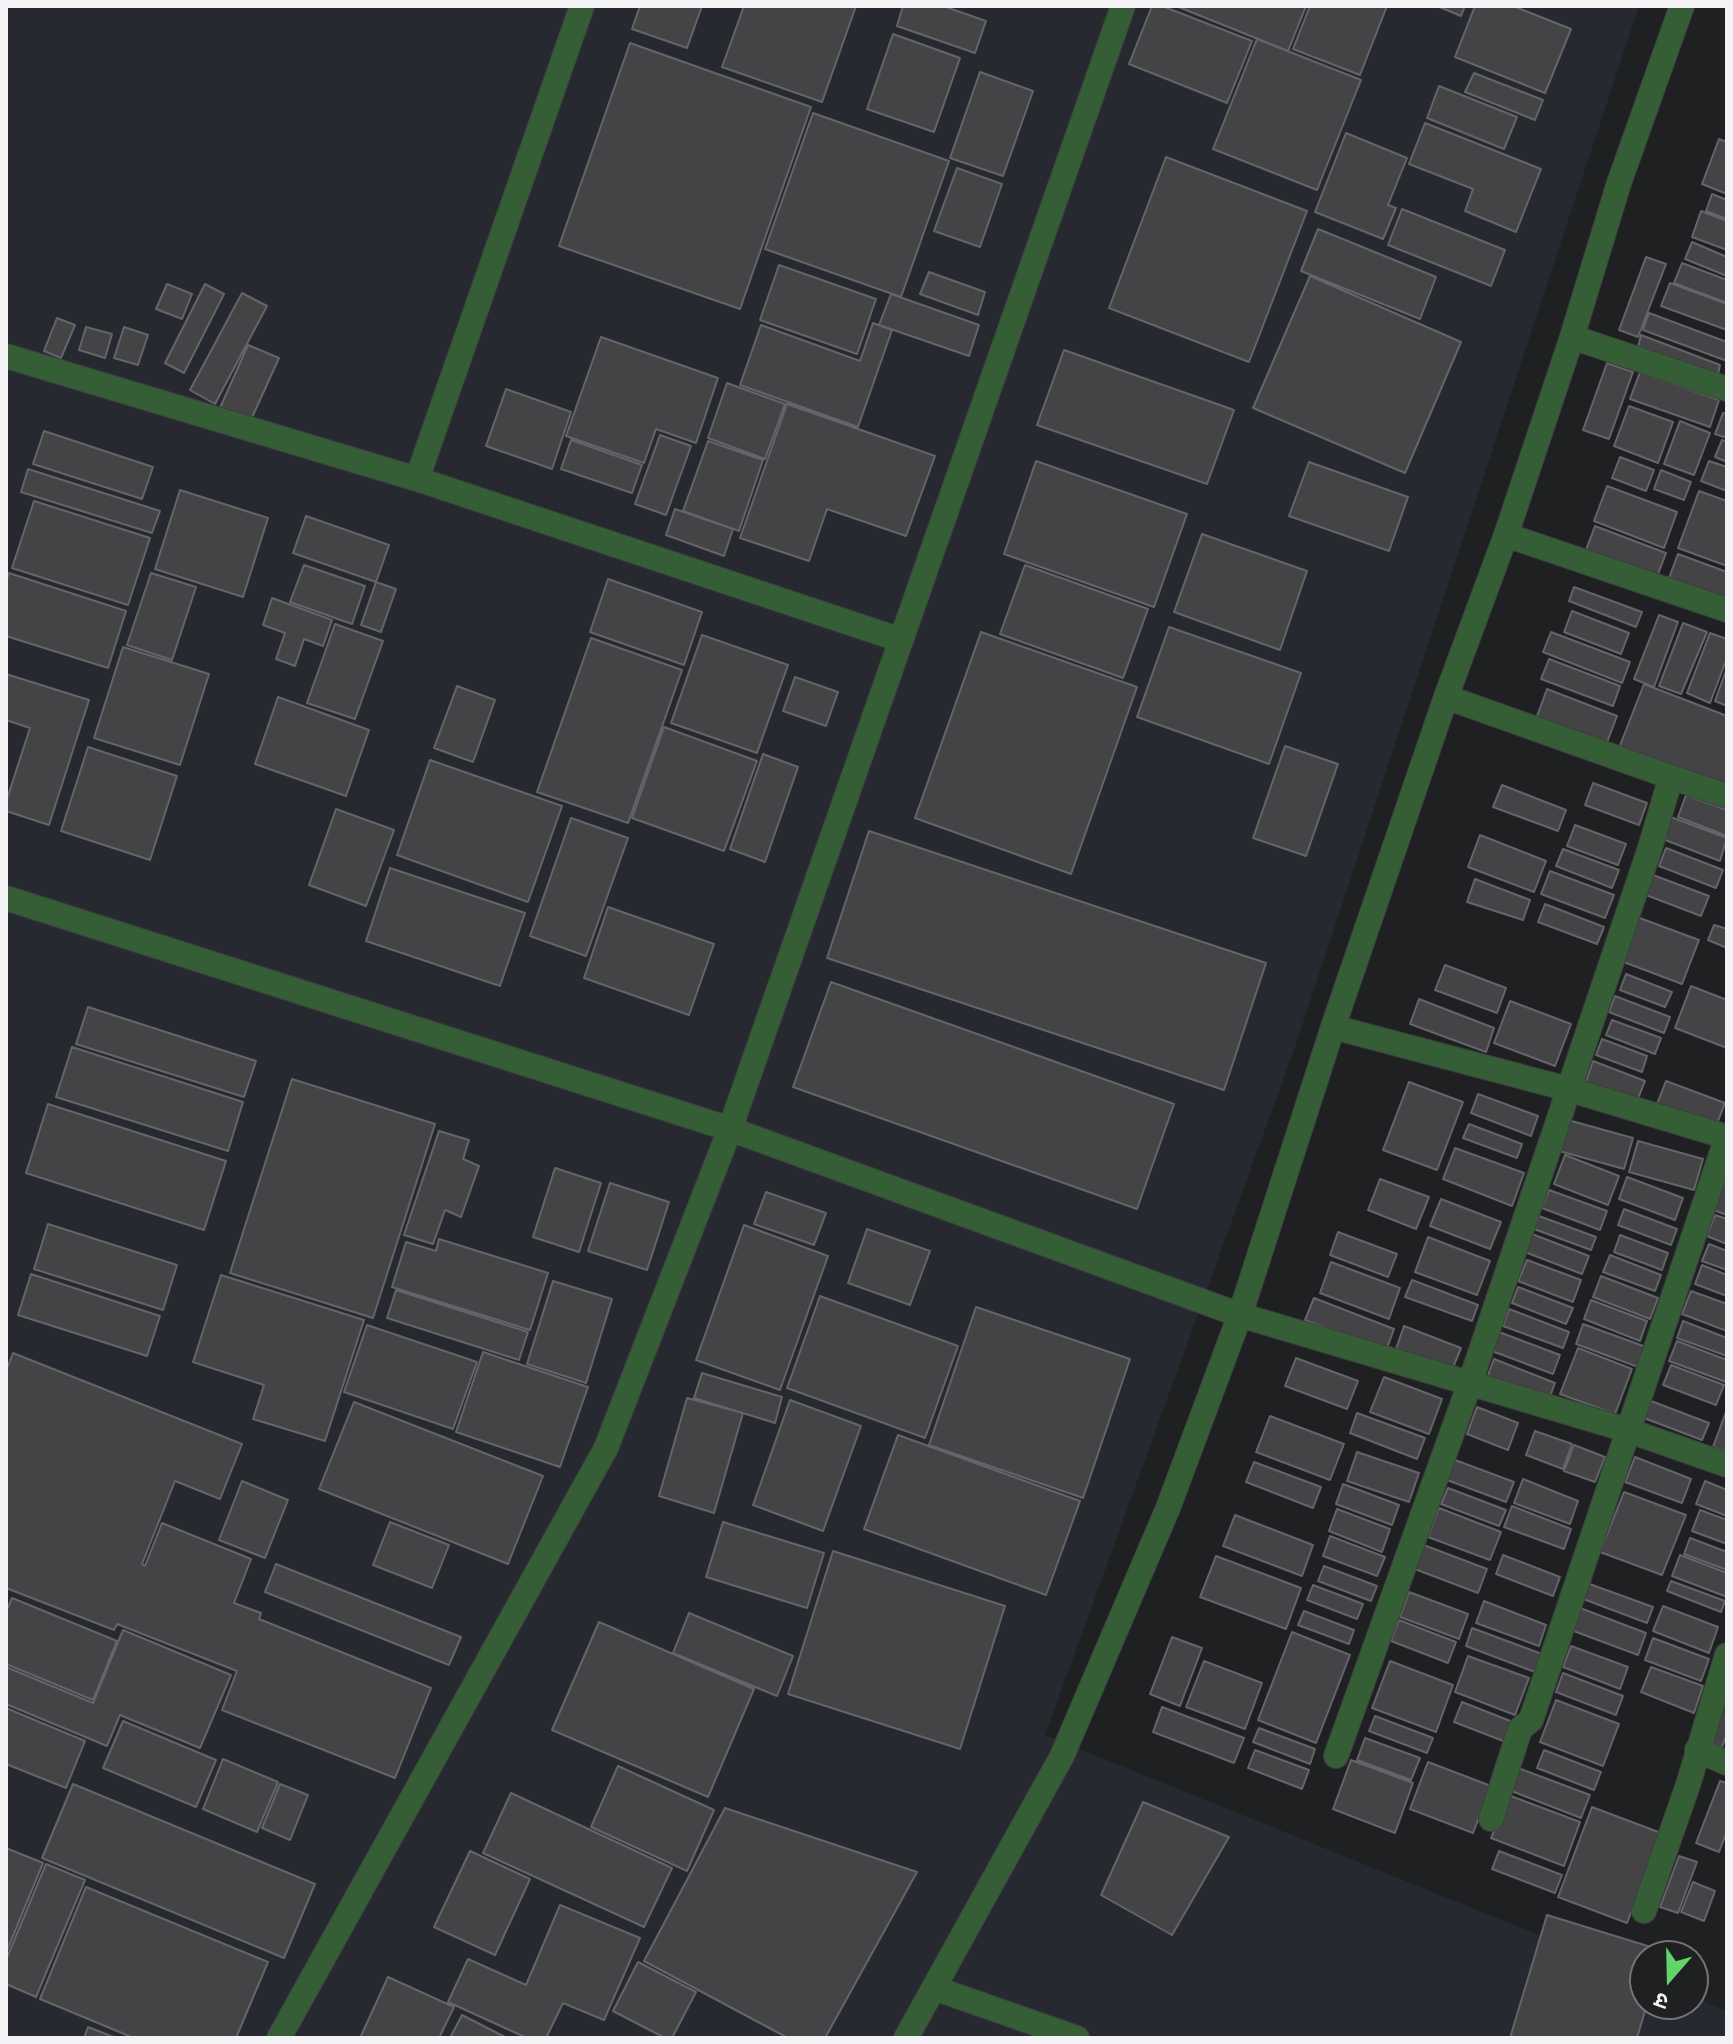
<!DOCTYPE html>
<meta charset="utf-8">
<style>
body{margin:0}
#map{position:relative;width:1733px;height:2044px;overflow:hidden;background:#1f2022;font-family:"DejaVu Sans","Noto Sans Devanagari",sans-serif}
canvas{display:block}
.frame{position:absolute;inset:0;border:8px solid #f3f3f5;pointer-events:none}
.north{position:absolute;left:1629px;top:1940px;width:80px;height:80px;box-sizing:border-box;background:#1f2022;border:2px solid #747476;border-radius:50%;rotate:200deg;font-size:22px;font-weight:700;line-height:32px;text-align:center;color:#f3f3f5}
.north::after{content:'';display:block;margin:auto;width:28px;height:36px;background:#62d469;clip-path:polygon(50% 0,100% 100%,50% 72%,0 100%)}
</style>
<div id="map">
<canvas width="1733" height="2044"></canvas>
<div class="frame"></div>
<div class="north">उ</div>
</div>
<script>
const c = document.querySelector('canvas').getContext('2d');
c.lineJoin = 'round';
function paint(path, color) { c.fillStyle = color; c.fill(path, 'evenodd'); }
function strokePath(path, color, width, dash) { c.strokeStyle = color; c.lineWidth = width; c.lineCap = dash ? 'butt' : 'round'; c.setLineDash(dash || []); c.stroke(path); }
paint(new Path2D(`
 M6,6h1633l-345,1044 -249,685 600,243v26h48v-7l34,14v27h-1721z`), '#262930');
const building = new Path2D(`
 M640,6h62l-15,42 -55,-19z
 M744,6h112l-34,96 -100,-35z
 M903,6h40l43,15 -11,32 -78,-27z
 M1152,6h10l90,35 -25,62 -98,-39z
 M1176,6h130l-18,45z
 M1310,6h77l-27,69 -67,-26z
 M1437,6h28l-4,10z
 M1475,6h38l58,23 -26,64 -90,-36z
 M893,34l67,24 -26,74 -67,-23z
 M1257,39l104,41 -44,110 -104,-41z
 M630,43l181,64 -71,202 -181,-63z
 M980,72l53,19 -30,85 -53,-18z
 M1474,73l69,27 -8,20 -70,-28z
 M1439,86l78,31 -13,32 -77,-31z
 M813,113l136,48 -48,136 -136,-48z
 M1425,123l116,46 -25,63 -51,-21 8,-22 -64,-25z
 M1346,133l61,25 -19,47 8,3 -13,31 -68,-27z
 M1719,139l8,3v52l-25,-10z
 M1166,157l141,54 -58,151 -140,-54z
 M957,168l45,16 -22,63 -46,-16z
 M1712,194l15,6v19l-21,-8z
 M1402,209l103,41 -14,36 -103,-41z
 M1701,211l26,10v29l-35,-13z
 M1318,229l118,48 -16,42 -119,-48z
 M1692,242l35,15v19l-42,-17z
 M1646,257l20,7 -28,73 -19,-7z
 M1682,263l45,17v23l-53,-20z
 M779,265l97,34 -19,55 -97,-34z
 M929,272l56,20 -7,23 -58,-21z
 M1310,276l151,66 -56,131 -152,-65z
 M1670,283l57,21v26l-66,-24z
 M167,284l25,10 -10,25 -26,-10z
 M205,284l19,10 -40,79 -19,-10z
 M242,293l25,13 -52,98 -25,-14z
 M891,294l88,31 -10,31 -90,-31z
 M1649,313l78,29v19l-84,-31z
 M57,318l18,7 -14,33 -17,-7z
 M873,323l19,7 -34,97 -118,-42 21,-60 99,36z
 M86,327l26,7 -7,24 -26,-8z
 M124,327l24,8 -10,30 -24,-7z
 M1641,335l79,30 -3,14 -80,-28z
 M601,337l117,41 -22,65 -40,-14 -12,34 -78,-27z
 M248,345l31,13 -29,64 -30,-14z
 M1064,350l170,60 -27,74 -170,-59z
 M1607,363l26,9 -24,67 -26,-9z
 M1640,372l79,28 -9,27 -80,-28z
 M727,383l58,21 -20,55 -57,-21z
 M506,389l65,23 -19,57 -66,-23z
 M787,404l148,52 -29,80 -79,-27 -18,52 -69,-23z
 M1629,406l44,16 -15,41 -44,-17z
 M1723,413l4,1v24l-12,-4z
 M1680,421l30,12 -16,42 -30,-11z
 M44,431l109,36 -11,32 -109,-35z
 M660,435l31,11 -25,69 -31,-11z
 M571,440l71,25 -10,28 -71,-24z
 M1722,440l5,2v20l-12,-5z
 M708,441l55,19 -24,71 -56,-20z
 M1620,457l34,13 -8,21 -34,-13z
 M1036,461l151,53 -33,93 -150,-53z
 M1709,461l18,6v24l-26,-10z
 M1309,462l99,35 -19,54 -100,-35z
 M28,469l132,42 -8,22 -131,-41z
 M1661,470l30,12 -7,18 -30,-11z
 M1607,486l70,26 -13,36 -70,-27z
 M180,490l88,28 -25,79 -88,-28z
 M1699,491l28,10v65l-49,-18z
 M34,501l116,37 -22,67 -116,-37z
 M675,509l58,20 -9,27 -58,-21z
 M306,516l83,29 -13,37 -83,-29z
 M1595,526l71,27 -9,24 -71,-27z
 M1202,534l105,37 -27,79 -106,-38z
 M1678,554l49,18v28l-58,-22z
 M304,565l61,21 -13,38 -62,-22z
 M1025,565l123,44 -25,69 -123,-44z
 M9,573l117,38 -18,57 -102,-32v-54z
 M151,573l45,14 -24,73 -45,-15z
 M608,579l94,33 -18,53 -94,-33z
 M376,582l20,7 -15,43 -20,-7z
 M1574,587l68,25 -6,15 -67,-26z
 M272,598l60,22 -9,26 -19,-7 -9,27 -19,-7 9,-26 -22,-8z
 M1572,611l57,22 -8,21 -57,-22z
 M1659,615l19,7 -24,65 -20,-8z
 M1683,623l24,9 -26,62 -22,-8z
 M335,624l48,17 -28,78 -48,-16z
 M1169,627l132,46 -32,91 -132,-47z
 M981,632l156,55 -66,187 -156,-56z
 M1551,632l79,30 -8,21 -79,-31z
 M1710,633l17,6v19l-17,45 -23,-10z
 M702,635l86,30 -31,88 -86,-30z
 M591,638l91,32 -54,153 -91,-31z
 M123,647l86,27 -29,91 -86,-27z
 M1549,659l71,27 -7,20 -72,-27z
 M1727,668v38l-12,-5z
 M6,674l83,26 -40,125 -43,-14v-9l24,-74 -24,-8z
 M795,677l43,15 -12,34 -43,-15z
 M1644,684l83,32v72l-108,-40z
 M457,686l38,14 -22,62 -39,-14z
 M1547,689l70,27 -11,29 -70,-26z
 M278,697l91,33 -23,66 -91,-32z
 M664,727l93,34 -33,90 -92,-33z
 M1285,746l53,18 -32,92 -53,-18z
 M88,747l89,29 -27,84 -89,-29z
 M763,754l35,13 -33,95 -35,-13z
 M430,760l132,46 -34,96 -131,-47z
 M1593,783l54,20 -8,22 -54,-20z
 M1502,785l64,25 -8,21 -65,-24z
 M1686,795l41,15v26l-49,-19z
 M336,809l58,21 -28,76 -57,-21z
 M1668,816l59,22 -7,23 -60,-23z
 M571,818l57,20 -42,118 -56,-20z
 M1575,825l51,19 -8,21 -51,-19z
 M869,831l397,132 -42,127 -397,-132z
 M1480,835l66,26 -12,31 -66,-25z
 M1666,848l57,22 -7,18 -57,-22z
 M1563,849l56,21 -7,18 -56,-22z
 M390,868l135,45 -25,73 -134,-45z
 M1550,871l64,24 -9,23 -64,-24z
 M1653,875l56,21 -8,20 -55,-21z
 M1475,879l55,21 -7,20 -56,-18z
 M1545,904l59,23 -7,17 -59,-22z
 M608,907l106,37 -25,71 -105,-37z
 M1637,917l62,23 -17,44 -61,-23z
 M1714,925l13,4v19l-19,-8z
 M1445,965l61,23 -9,25 -62,-23z
 M1626,974l46,18 -7,15 -45,-17z
 M831,982l343,122 -37,105 -344,-122z
 M1691,986l36,14v48l-52,-20z
 M1615,996l55,21 -6,16 -55,-21z
 M1419,999l75,29 -8,24 -76,-28z
 M1510,1001l61,23 -16,42 -61,-23z
 M88,1007l168,54 -12,36 -168,-53z
 M1612,1020l49,18 -6,16 -49,-19z
 M1602,1039l45,17 -5,16 -46,-17z
 M72,1047l171,55 -15,49 -172,-54z
 M1593,1061l52,20 -8,20 -51,-19z
 M292,1079l143,45 -62,194 -143,-45z
 M1666,1081l59,22 -9,23 -59,-22z
 M1409,1082l54,20 -26,68 -54,-20z
 M1478,1094l60,22 -7,20 -60,-23z
 M48,1104l178,57 -22,69 -178,-57z
 M1568,1120l65,18 -9,31 -65,-18z
 M1469,1124l53,20 -5,14 -54,-20z
 M439,1131l30,9 -6,19 16,7 -18,51 -16,-7 -12,34 -29,-9z
 M1638,1141l65,18 -9,31 -65,-18z
 M1455,1148l69,25 -12,33 -69,-27z
 M1565,1155l54,21 -11,29 -54,-21z
 M555,1168l46,15 -22,69 -46,-15z
 M1627,1177l56,21 -8,22 -56,-21z
 M1380,1179l49,18 -13,32 -48,-19z
 M610,1183l59,19 -22,68 -59,-19z
 M1722,1185l5,2v28l-14,-5z
 M1549,1190l58,21 -7,19 -58,-22z
 M766,1192l60,21 -12,32 -60,-21z
 M1441,1199l60,23 -11,27 -60,-23z
 M1624,1209l53,20 -6,16 -53,-20z
 M1715,1215l12,4v25l-20,-8z
 M1539,1216l57,21 -5,13 -57,-21z
 M48,1224l129,41 -14,45 -129,-41z
 M744,1225l84,31 -48,134 -84,-30z
 M867,1229l63,22 -20,54 -62,-22z
 M1338,1232l59,22 -9,23 -58,-22z
 M1532,1234l57,22 -7,18 -57,-22z
 M1620,1235l48,18 -6,17 -48,-18z
 M1428,1237l62,24 -13,34 -62,-23z
 M439,1239l109,34 -18,57 -138,-43 14,-45 30,9z
 M1709,1244l18,7v19l-25,-9z
 M1610,1255l51,20 -6,16 -52,-19z
 M1527,1260l54,20 -8,22 -55,-21z
 M1331,1262l69,26 -11,31 -69,-26z
 M1702,1265l25,10v21l-32,-12z
 M31,1274l129,42 -13,40 -129,-41z
 M221,1275l143,45 -39,121 -72,-22 11,-34 -71,-23z
 M1601,1276l57,22 -8,21 -57,-22z
 M1412,1280l66,25 -6,16 -67,-24z
 M553,1281l59,18 -26,84 -59,-19z
 M1518,1287l55,21 -7,16 -54,-21z
 M396,1290l132,42 -9,28 -132,-42z
 M1691,1291l36,13v27l-45,-17z
 M820,1296l138,50 -33,92 -138,-50z
 M1314,1298l80,31 -8,22 -81,-31z
 M1591,1300l56,21 -7,20 -56,-22z
 M976,1307l154,52 -47,139 -154,-53z
 M1509,1309l60,23 -6,16 -60,-22z
 M1683,1321l44,17v18l-50,-18z
 M1583,1324l63,23 -8,20 -62,-23z
 M367,1325l110,37 -24,67 -109,-37z
 M1404,1326l57,22 -9,22 -56,-21z
 M1499,1332l61,23 -7,19 -61,-23z
 M1677,1341l50,19 -1,22 -57,-21z
 M1578,1348l54,21 -17,45 -55,-20z
 M483,1352l105,35 -28,80 -104,-35z
 M13,1353l229,91 -22,55 -45,-18 -33,83 3,2 17,-43 89,36 -17,44 27,10 -2,6 172,69 -36,90 -173,-68 15,-39 -120,-47 -3,6 -108,-42v-217z
 M1296,1358l62,23 -11,28 -62,-23z
 M1494,1359l61,24 -7,19 -61,-24z
 M1671,1365l53,20 -8,20 -53,-20z
 M702,1373l80,24 -7,26 -81,-25z
 M1384,1377l58,22 -13,35 -59,-22z
 M687,1398l56,15 -29,100 -55,-17z
 M790,1400l71,26 -38,105 -70,-26z
 M1651,1401l58,22 -7,17 -58,-22z
 M354,1402l189,74 -35,88 -189,-75z
 M1477,1407l41,16 -10,27 -41,-16z
 M1727,1409v43l-14,-5z
 M1357,1413l68,25 -8,21 -67,-26z
 M1270,1416l74,28 -14,36 -74,-28z
 M1535,1431l37,13 -9,25 -37,-14z
 M898,1435l182,66 -34,94 -182,-66z
 M1574,1445l31,12 -10,25 -31,-11z
 M1357,1452l62,21 -10,29 -62,-21z
 M1635,1457l56,22 -9,24 -57,-21z
 M1455,1460l59,22 -8,20 -59,-22z
 M1254,1462l67,25 -8,21 -67,-26z
 M1523,1479l55,22 -8,23 -56,-21z
 M242,1481l46,19 -23,58 -46,-18z
 M1705,1481l22,9v26l-31,-12z
 M1343,1484l56,21 -7,20 -56,-21z
 M1448,1488l58,22 -7,16 -58,-22z
 M1624,1492l62,23 -24,60 -62,-23z
 M1512,1506l59,23 -7,20 -60,-22z
 M1439,1508l62,24 -11,28 -62,-23z
 M1337,1509l53,20 -8,23 -53,-21z
 M1700,1510l27,10v24l-35,-13z
 M1235,1515l78,30 -11,31 -79,-30z
 M390,1522l59,23 -17,43 -59,-23z
 M723,1522l101,31 -17,55 -101,-31z
 M1330,1536l55,21 -8,19 -54,-20z
 M1690,1538l37,14v18l-43,-16z
 M1421,1544l66,25 -9,24 -66,-25z
 M833,1551l172,55 -45,143 -172,-55z
 M1503,1555l57,22 -7,19 -57,-22z
 M1680,1555l47,18v24l-55,-21z
 M1216,1556l85,32 -15,41 -86,-32z
 M276,1564l185,73 -12,28 -184,-73z
 M1324,1566l53,20 -6,15 -53,-20z
 M1671,1581l54,20 -4,11 -54,-21z
 M1584,1582l69,25 -6,16 -69,-26z
 M1313,1585l50,19 -6,15 -50,-19z
 M1409,1592l59,22 -9,25 -59,-22z
 M12,1598l105,43 -24,59 -87,-36v-52z
 M1484,1601l62,24 -7,21 -63,-23z
 M1663,1606l55,21 -9,26 -56,-22z
 M1580,1608l66,25 -8,22 -67,-25z
 M1304,1611l50,19 -5,14 -51,-19z
 M689,1613l104,43 -16,40 -104,-43z
 M1399,1620l57,22 -8,21 -57,-22z
 M599,1622l155,67 -46,108 -156,-67z
 M1472,1628l70,26 -7,18 -69,-26z
 M123,1630l108,45 -31,73 -80,-33 -13,31 -101,-42v-37l87,36z
 M1292,1632l58,23 -34,88 -58,-23z
 M1172,1637l30,11 -22,58 -30,-12z
 M1653,1638l56,21 -8,22 -56,-21z
 M1571,1646l57,21 -8,22 -57,-22z
 M1468,1656l61,22 -14,37 -60,-23z
 M1204,1661l58,22 -17,46 -59,-22z
 M1390,1661l63,24 -17,47 -64,-24z
 M1651,1667l52,19 -9,27 -53,-21z
 M1563,1673l60,23 -7,19 -60,-23z
 M1727,1687v47l-5,13 -16,-5z
 M1556,1700l63,24 -16,42 -63,-24z
 M1462,1702l51,20 -7,20 -52,-20z
 M1162,1707l82,31 -10,25 -81,-31z
 M6,1708l79,33 -19,47 -60,-24z
 M1375,1716l58,22 -6,15 -58,-22z
 M123,1721l93,39 -20,47 -93,-39z
 M1259,1728l56,21 -5,15 -57,-22z
 M1365,1738l55,20 -9,22 -54,-20z
 M1255,1750l54,20 -7,19 -54,-21z
 M1544,1750l57,22 -7,18 -57,-22z
 M223,1759l55,23 -21,50 -54,-23z
 M1351,1760l62,23 -18,50 -62,-24z
 M1428,1762l63,24 -18,47 -63,-24z
 M618,1766l96,44 -27,61 -96,-44z
 M1518,1768l72,27 -9,23 -72,-28z
 M1720,1781l7,2v48l-8,21 -23,-9z
 M73,1784l242,100 -31,74 -242,-100z
 M280,1784l28,11 -18,45 -28,-12z
 M511,1793l161,75 -28,59 -161,-74z
 M1508,1795l72,27 -16,44 -73,-28z
 M1143,1802l86,35 -57,98 -71,-40z
 M1592,1807l69,26 -34,90 -69,-26z
 M725,1808l192,64 -92,166h-37l-144,-77z
 M6,1848l37,15 -37,90z
 M470,1851l60,28 -35,76 -61,-28z
 M1499,1851l63,24 -7,18 -63,-24z
 M1679,1856l18,6 -19,51 -18,-6z
 M46,1864l39,16 -49,117 -30,-13v-24z
 M1693,1882l22,9 -11,30 -23,-9z
 M86,1887l182,75 -32,76h-102l-94,-39z
 M560,1905l80,33 -36,82 -41,-17 -17,35h-19l-79,-36 20,-43 58,26z
 M1547,1915l117,36 -2,5h-17v48h2l-10,34h-127z
 M638,1962l58,30 -24,46h-7l-52,-27z
 M388,1977l66,30 -15,31h-79z
 M462,2015l45,23h-57z
 M88,2027l28,11h-32z`);
paint(building, '#444447');
strokePath(building, '#646568', 2);
const minor = new Path2D(`
 M1572,337l155,52
 M6,356l411,123 484,161
 M417,479l165,-473
 M1506,535l221,75
 M1671,777l56,19
 M6,898l724,231 510,186 387,115 100,35
 M1333,1027l235,62 159,48
 M1697,1750l30,13
 M1336,1756l134,-373 180,-535 21,-71 -225,-80
 M1491,1819l29,-90 11,-9 196,-583
 M1644,1911l44,-126 39,-130
 M934,1988l143,50
 M279,2038l327,-590 124,-319 393,-1123
 M906,2038l156,-282 106,-248 72,-193 93,-288 113,-330 60,-162 66,-198 47,-154 63,-177`);
strokePath(minor, '#3d3e40', 26);
strokePath(minor, '#355e36', 24);
</script>
